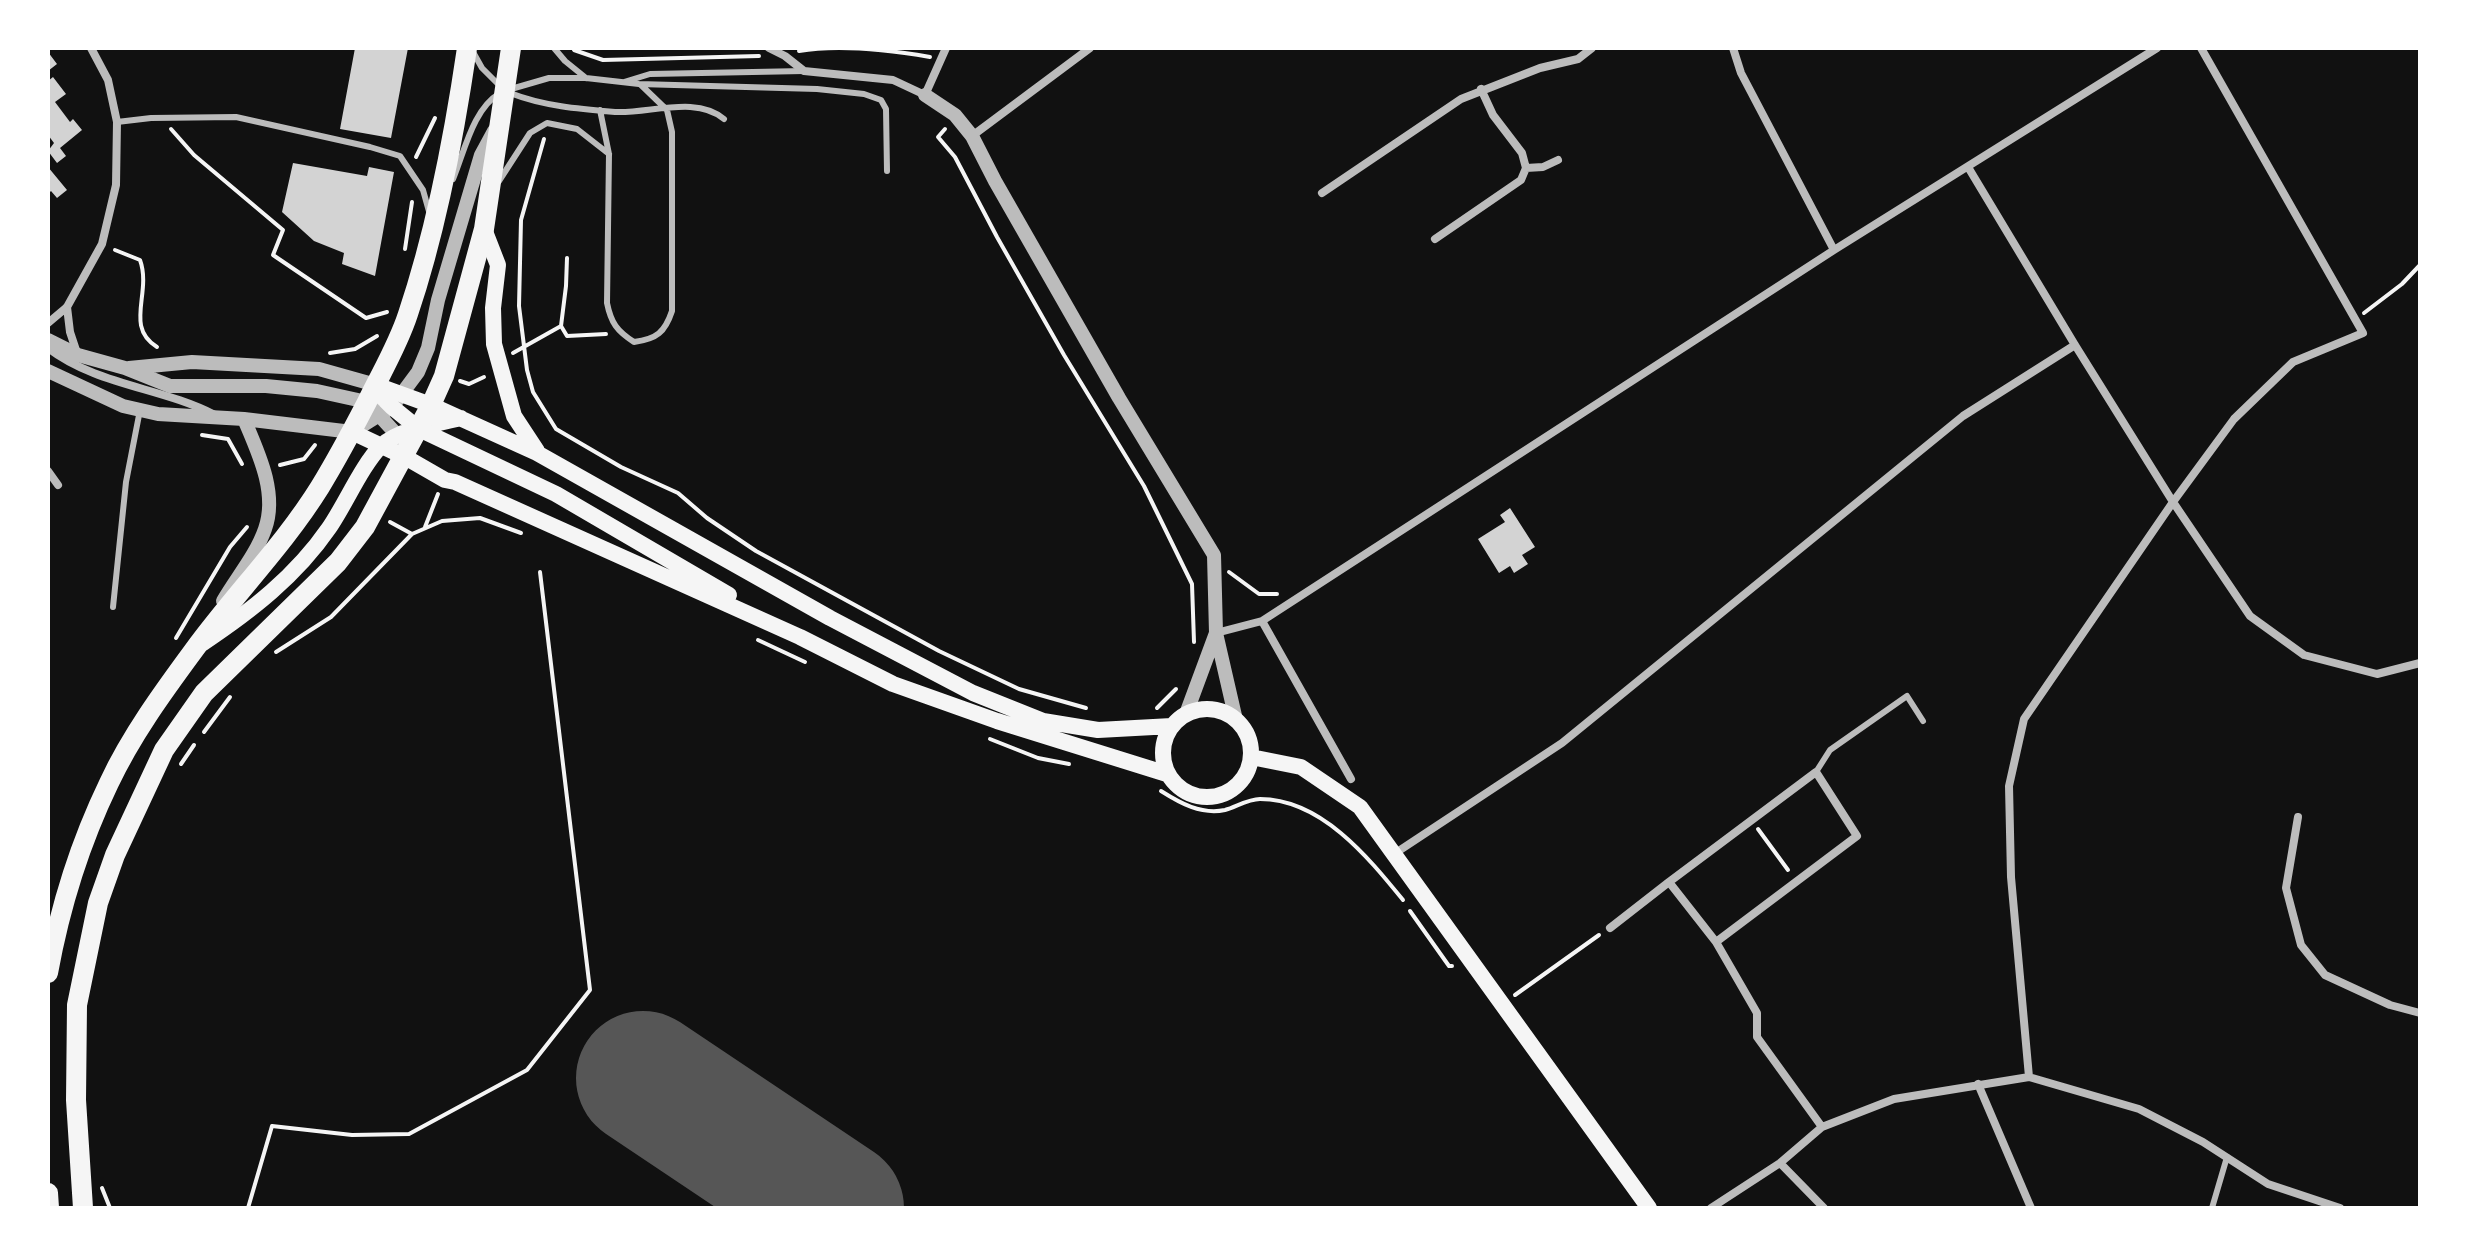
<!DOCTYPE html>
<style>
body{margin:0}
#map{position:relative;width:2468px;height:1256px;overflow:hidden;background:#111;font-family:Barlow,sans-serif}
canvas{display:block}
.frame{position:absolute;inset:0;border:50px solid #fff;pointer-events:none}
</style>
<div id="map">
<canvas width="2468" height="1256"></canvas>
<div class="frame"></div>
</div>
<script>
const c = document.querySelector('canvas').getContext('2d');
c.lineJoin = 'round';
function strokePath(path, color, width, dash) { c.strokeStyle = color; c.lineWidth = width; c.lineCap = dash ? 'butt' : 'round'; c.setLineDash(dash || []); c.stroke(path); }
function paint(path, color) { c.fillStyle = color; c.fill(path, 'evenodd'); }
strokePath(new Path2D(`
 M643,1078l194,130`), '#565656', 134);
paint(new Path2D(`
 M355,48h53l-17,90 -51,-9z
 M48,52l9,12 -9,7z
 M53,77l13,17 -11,8 15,20 3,-3 9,11 -22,18 6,8 -9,7 -9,-12 6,-8 -6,-8v-54z
 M293,163l74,13 2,-9 25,5 -19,104 -33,-12 2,-11 -30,-12 -32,-29z
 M48,167l19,23 -10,8 -6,-7 -3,3z
 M1510,508l25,39 -13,8 6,9 -14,9 -4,-7 -11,7 -21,-34 27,-17 -5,-7z`), '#d3d3d3');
strokePath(new Path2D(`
 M574,50l29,10 156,-4
 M799,51c42,-7 90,-1 131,6
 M171,129l23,26 89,75 -10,25 93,63 21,-6
 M945,129l-7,8 17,20 42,80 67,118 80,131 48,98 2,58
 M544,139l-23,81 -2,86 8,64 6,22 23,37 65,38 57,26 29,25 49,33 183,100 80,38 67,19
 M416,157l19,-39
 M405,249l7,-47
 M115,250l25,10c12,33 -16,67 17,87
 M2364,313l38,-29 18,-19
 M561,326l5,-40 1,-28
 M330,353l25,-4 22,-13
 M513,353l48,-27 6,10 39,-2
 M460,381l9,3 15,-7
 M202,435l26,4 14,25
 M280,465l24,-6 11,-14
 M390,522l22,12
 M425,527l13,-33
 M1229,572l30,22h18
 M176,638l54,-91 17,-20
 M758,640l47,22
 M276,652l55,-35 81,-83 30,-13 38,-3 41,15
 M1157,708l19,-19
 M204,732l26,-35
 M990,739l48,19 31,6
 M181,764l13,-19
 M1161,791c19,12 40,24 64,19 11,-3 23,-11 35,-11 61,0 108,58 143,101
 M1758,829l30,41
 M1410,911l39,55h3
 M1515,995l84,-60
 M102,1188l8,20
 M248,1208l24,-82 80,9 57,-1 118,-64 63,-80 -50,-418`), '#f5f5f5', 4);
strokePath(new Path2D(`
 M554,48l11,13 21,17
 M473,52l9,16 19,19
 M624,82l26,-8 154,-3
 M511,89l38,-11h37l53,6 178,5 47,5 17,6 5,9 1,62
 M510,93c33,13 69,16 105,19 34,2 81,-17 109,7
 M600,110l9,44 -2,149c4,20 10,28 27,39 23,-3 31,-10 38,-31v-179l-5,-22 -26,-25
 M117,122l34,-4 85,-1 134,30 30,9 23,34 7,25
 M453,179c12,-29 20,-70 47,-86
 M499,181l31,-48 17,-10 30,6 32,25
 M113,607l13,-125 14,-72
 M1816,772l14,-22 77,-54 16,25
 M2212,1208l15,-51`), '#bcbcbc', 6);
strokePath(new Path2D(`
 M769,48l16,8 19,15 89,9 32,15 21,-47
 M1733,48l8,25 93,177
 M1481,89l12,26 29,38 4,15
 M972,136l118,-88
 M1968,167l107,178 98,157 77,114 54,39 73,19 43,-11
 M1322,193l139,-94 79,-31 38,-9 14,-11
 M1435,239l86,-59 5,-12 17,-1 15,-7
 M67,307l3,25 7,21
 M48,323l19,-16 35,-63 14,-59 1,-63 -9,-42 -17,-32
 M48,348c50,38 113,39 167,67
 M48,471l10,14
 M1262,621l89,158
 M1216,633l46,-12 572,-371 323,-202
 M2298,817l-12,71 15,57 24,30 65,30 30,8
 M1394,854l168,-111 401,-327 112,-71
 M1610,928l59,-46
 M1716,942l141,-106 -41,-64 -147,110 47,60 41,71v24l65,90
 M2029,1077l-18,-200 -2,-91 15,-67 149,-217 61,-83 59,-57 70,-29 -162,-285
 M1978,1084l53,124
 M1780,1163l44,45
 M1711,1208l69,-45 42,-36 72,-28 135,-22 110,32 64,33 65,42 72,24`), '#bcbcbc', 8);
strokePath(new Path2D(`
 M925,95l30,20 17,21 23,45 124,217 95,157 2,78 20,87
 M48,340l30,15 47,13 45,18h96l51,5 50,11 31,34 3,9
 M129,368l63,-6 127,7 57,16
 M48,371l75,35 35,8 86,5 108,13 40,-25 26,-35 10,-24 10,-48 43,-145 13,-24
 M223,601c14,-24 33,-46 42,-72 13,-36 -7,-77 -21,-110
 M1186,714l30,-81`), '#bcbcbc', 14);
strokePath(new Path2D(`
 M484,229l14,36 -5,43 1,36 20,72 23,35
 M376,385l55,20 106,48 293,165 143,75 70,28 55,9 74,-4
 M376,385l5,11 11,11 27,22 137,65 173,101
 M352,432l53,25 40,23 10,2 345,155 93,47 104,37 170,53
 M203,643c48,-32 93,-67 126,-115 16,-23 33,-63 52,-82 20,-18 56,-22 80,-28
 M1163 753a44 44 0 1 1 88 0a44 44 0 1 1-88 0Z
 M1251,757l50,10 59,40 289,401`), '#f5f5f5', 16);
strokePath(new Path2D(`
 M48,973c12,-66 32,-130 61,-190 22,-47 54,-91 85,-133 40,-55 90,-105 126,-163 17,-28 32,-56 47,-85 14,-29 31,-57 41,-88 29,-86 46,-177 59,-266
 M48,1193l1,15
 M83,1208l-7,-108 1,-95 21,-102 17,-48 49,-105 40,-57 134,-131 27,-35 66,-122 13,-29 40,-147 27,-181`), '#f5f5f5', 20);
</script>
